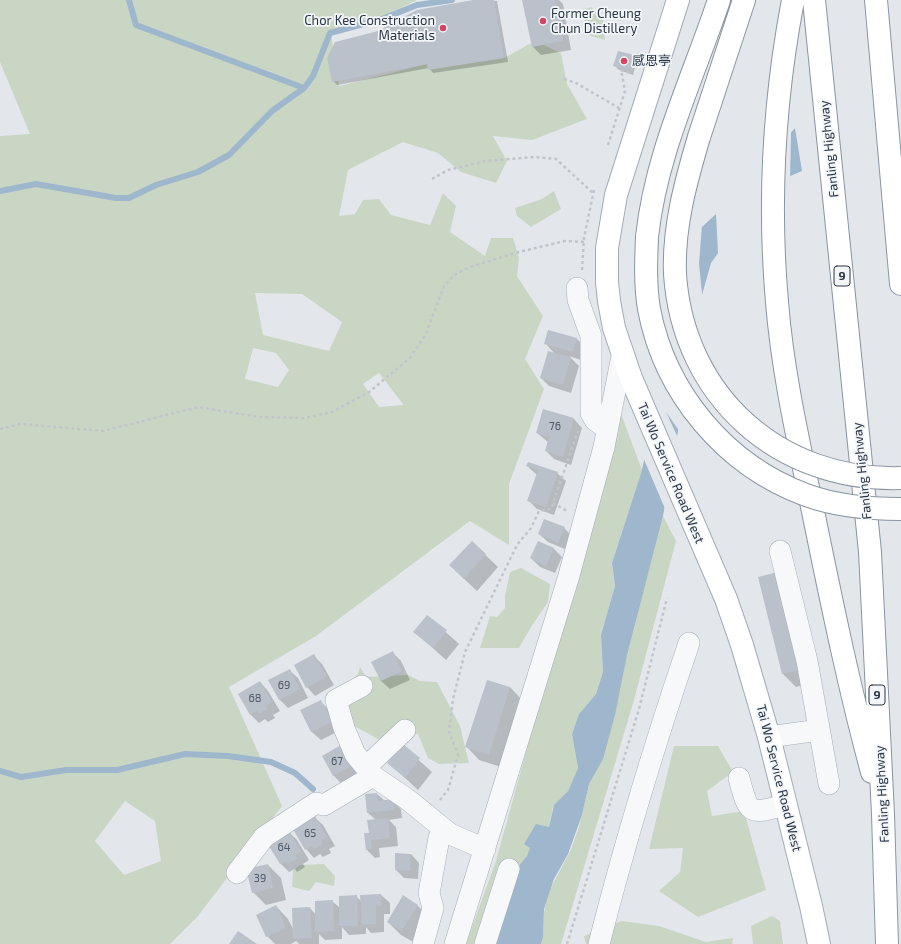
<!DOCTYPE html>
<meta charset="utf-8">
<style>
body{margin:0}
canvas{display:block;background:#e3e7ec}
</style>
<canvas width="901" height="944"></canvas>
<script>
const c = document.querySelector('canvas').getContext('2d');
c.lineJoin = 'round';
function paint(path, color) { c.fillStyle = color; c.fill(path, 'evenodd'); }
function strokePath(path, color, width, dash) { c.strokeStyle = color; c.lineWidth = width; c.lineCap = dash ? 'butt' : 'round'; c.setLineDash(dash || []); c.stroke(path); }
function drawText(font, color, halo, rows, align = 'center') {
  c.font = font + ' "Exo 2","Noto Sans TC",sans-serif'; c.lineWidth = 3.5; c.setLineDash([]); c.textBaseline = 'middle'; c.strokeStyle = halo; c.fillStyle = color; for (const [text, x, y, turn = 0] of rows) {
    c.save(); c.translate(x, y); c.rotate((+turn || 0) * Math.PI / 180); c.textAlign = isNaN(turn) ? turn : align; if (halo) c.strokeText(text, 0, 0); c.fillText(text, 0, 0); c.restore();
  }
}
paint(new Path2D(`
 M0,0h417l-34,17 -52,16 8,53 108,-27 57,-1 31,-17 26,12 6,31 20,35 -55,21 -39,-4 14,25 -11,22 -35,-11 -23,-19 -35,-11 -55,28 -9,46 16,-2 8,-14 16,-1 12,16 39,10 13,-32 13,13 -6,26 35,24 6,-18h22l6,20 -2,18 26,40 -18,43 19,30 -35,95v61l-39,-24 -154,115 -87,51 53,119 -84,110 -28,28h-170v-808l30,-2 -30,-72zM255,293l47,1 40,28 -13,29 -66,-16zM253,348l23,5 13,17 -11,17 -33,-8zM379,373l24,31v1l-24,2 -16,-23zM125,801l30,20 6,40 -37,14 -29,-34z
 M591,7l12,11 2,22 -17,-5 -6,-25z
 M554,191l7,18 -30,18 -14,-11 -2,-8 27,-9z
 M620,411l22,59 -30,93 3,23 -14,49 2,37 -7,22 -17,20 -7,20 6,34 -10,23 -15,16 -4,20 -25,16 7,6 -8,14 -30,81h-27l30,-83z
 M663,516l13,25 -42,159 -73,244h-20c4,-12 1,-24 4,-36 4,-22 17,-39 26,-59 9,-21 13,-43 18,-65z
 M521,568l29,16 -2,18 -17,25 -12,21h-39l10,-32 7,1 8,-9v-12l5,-24z
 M360,667l6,10 42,-2 12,6 17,1 23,44 9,37 -30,1 -11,-6 -10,-24 -40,5 -22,-12 -27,-24 29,-29z
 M674,746h44l15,26 -26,19 5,25 32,-5 22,79 -68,27 -39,-26 21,-19 3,-24 -34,1z
 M324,864l11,12 -1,10 -18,-4 -7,9 -17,-4 1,-16 7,-6z
 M772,916l8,5 3,23h-30l-2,-18z
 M622,921l37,5 47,16 27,-4 -1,6h-146l-2,-8z`), '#cad6c4');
paint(new Path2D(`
 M795,128l7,43 -14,6 -3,-38z
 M716,214l2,39 -7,10 -9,32 -39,221 -36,139 -12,60 -12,44 -14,25 -7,31 -14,39 -14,25 -10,30 -1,28 -2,7h-48l24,-76 10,-12 3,-8 -6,-4 12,-20 13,3 5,-22 14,-14 10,-23 -6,-34 7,-20 17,-20 7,-22 -2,-37 14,-49 -3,-23 30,-93 47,-231z`), '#9eb7cc');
paint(new Path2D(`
 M794,126l-3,7 -1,46h-2l-2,-2 -3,-39z
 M702,225l-3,39 4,39 -23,129 -14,-20 13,28 -13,71 -23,-54 44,-218z`), '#e3e7ec');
paint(new Path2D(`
 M479,0l18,1 11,61 -75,11 -4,-5 -92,17 -4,-4 46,-49z
 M528,0h31l4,4 8,46 -30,5 -8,-8z
 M633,56l4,4 -4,15 -14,-5 -4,-4z
 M577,339l8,8 -4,13 -12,-4 10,10 -8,27 -22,-7 -8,-8 14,-24 -10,-11z
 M544,410l30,9 8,9 -11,37 -17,-6 -8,-8 2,-9 -11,-9z
 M527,466l30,7 9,8 -12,34 -17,-6 -9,-9 9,-25z
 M564,528l9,9 -6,13 -19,-8 -9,-8z
 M472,542l26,25 -21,24 -14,-13z
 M539,542l15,7 8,8 -7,16 -15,-6 -9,-9z
 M760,578l55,104 -19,5 -13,-13z
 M428,616l31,28 -13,16 -31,-28z
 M393,653l8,8 9,19 -20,9 -9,-8 -8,-19z
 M314,656l8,8 12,21 -19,11 -8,-9z
 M289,670l9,8 10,20 -20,10 -8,-8 -11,-19z
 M260,682l8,9 12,20 -7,4 2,3 -7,4 -3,-3 -6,4 -8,-8 -12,-21z
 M510,687l12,13 -21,67 -22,-7 -12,-13z
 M320,701l9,9 10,21 -18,9 -9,-8 -10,-21z
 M403,746l29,26 -14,18 -29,-27z
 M350,755l10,20 -18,9 -8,-8 -11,-20z
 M377,794l8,7 7,-1 9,9 1,9 -13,2 7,7 2,19 -19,2 1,9 -5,1 -8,-8 3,-16 6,-14 -8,-7z
 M314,817l9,8 12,21 -6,3 2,4 -8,4 -3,-3 -6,4 -8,-9z
 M289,832l8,8 12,20 -6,4 2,3 -8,5 -2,-3 -6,3 -8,-8 -12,-20z
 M411,854l8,9 -1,16 -14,-1 -8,-8z
 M268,865l13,13 5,22 -20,5 -13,-13z
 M362,895h19l9,8v11h-6v18l-13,1 -5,-6v7l-17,1 -7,-8v12l-17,1 -6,-6v10h-20l-3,-3 -5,3h-16l-8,-8 9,-30 12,13 6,12 16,-23 6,7 16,-14 8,7 16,-12 6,6z
 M417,905l13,13 -15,25 -14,-8 -13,-13z`), '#0003');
strokePath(new Path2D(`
 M129,0l7,25 168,63
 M0,191l36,-7 80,14h13l27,-13 42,-13 31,-17 43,-44 32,-23 9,-12 17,-43 52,-14 35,-14 35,-5
 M0,771l21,6 45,-7h51l68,-16 43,2 43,6 24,11 18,16`), '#9eb7cc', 6);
paint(new Path2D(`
 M473,0h21l10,58 -76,12 -1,-6 -95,18 -5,-24 8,-16 43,-11 39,-21z
 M522,0h34l7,41 -31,6z
 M618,51l16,4 -5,16 -16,-5z
 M548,330l29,8 -4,14 -29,-8z
 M548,351l23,6 -8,28 -23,-7z
 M543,409l31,9 -11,39 -18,-6 4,-14 -13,-4z
 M528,462l30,10 -12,35 -19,-6 11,-31 -12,-4z
 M544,519l21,8 -7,16 -20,-9z
 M472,541l14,13 -22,25 -15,-14z
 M538,541l16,7 -8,18 -16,-8z
 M778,572l25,98 -21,4 -24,-97z
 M427,615l20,15 -14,18 -20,-16z
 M393,651l9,20 -21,10 -10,-19z
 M314,654l13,23 -21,11 -12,-23z
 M290,669l10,20 -21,11 -11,-20z
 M487,680l23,7 -21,68 -24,-8z
 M260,681l12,21 -6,4 2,3 -9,5 -2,-3 -7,4 -12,-21z
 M321,700l11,22 -21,10 -11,-22z
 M403,744l17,14 -15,20 -18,-15z
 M341,745l11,21 -19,10 -11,-20z
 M377,793l1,8 15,-2 1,11 -27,3 -2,-19z
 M315,816l12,21 -6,4 2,3 -9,5 -2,-3 -7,4 -12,-21z
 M388,818l2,20 -19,2 1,9 -6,1 -2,-17h5l-2,-13z
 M289,831l12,21 -6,3 2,4 -9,5 -2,-3 -6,3 -13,-21z
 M395,853l16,1 -1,17 -15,-1z
 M268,864l5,24 -21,5 -6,-24z
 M381,894l1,12h-6v18l-14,1 -2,-30z
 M357,895l1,31h-19v-30z
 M403,895l15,10 -16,26 -15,-9z
 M333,900l1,31 -19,1v-31z
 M276,905l10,23 -20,9 -10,-22z
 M310,907l2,31 -19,1 -1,-31z
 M238,931l19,13h-28z`), '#bac1ca');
const minor = new Path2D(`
 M577,288l1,12 13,36v77l4,7 12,9
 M780,551l27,110 22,123
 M362,686l-26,14 8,28 11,26 18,22 34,23 43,35 35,15
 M769,737l50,-7
 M366,767l39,-37
 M739,778c10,38 10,36 47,27
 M237,873l27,-36 52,-34 8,2 49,-29
 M423,944l10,-36 -4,-15 10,-55 4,-9
 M455,944l113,-365 36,-132 18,-91
 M485,944l24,-75
 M599,944c26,-102 56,-201 90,-301`);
const major = new Path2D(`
 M678,0l-62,195 -9,53v34l2,19 5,27 17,50 95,221 16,46 27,92 42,169 8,38`);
const highway = new Path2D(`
 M793,0c-19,100 -25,200 -16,302 6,76 24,150 39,224 17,83 34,165 56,246
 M814,0l56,552 13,262 4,130
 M876,0l25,284
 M699,137l45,-137
 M647,237c9,-84 46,-159 72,-237`);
strokePath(minor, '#a8aeb7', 22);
strokePath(major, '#a2acb8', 24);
strokePath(highway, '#8a95a3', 24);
strokePath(new Path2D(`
 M564,79l12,4 43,25
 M608,145l17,-54 -4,-21 9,3 7,-19h3
 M432,179l16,-9 38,-9 48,-4 22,2 37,34
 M582,270l2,-32 10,-48
 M0,429l20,-5 83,7 95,-24 61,10 45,1 28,-6 37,-20 41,-34 16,-24 18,-48 10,-11 16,-8 45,-14 50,-12 19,1
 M553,503l14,8
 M440,800l8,-10 10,-35 -9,-23 4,-33 12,-47 52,-107 14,-17 8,-17 12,-2 27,-78
 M567,944l72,-235 28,-111`), '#c1c5cb', 2.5, [3, 3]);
strokePath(minor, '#f6f8fa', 21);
strokePath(major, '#fff', 22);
strokePath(highway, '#fff', 22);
const highwayBridge = new Path2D(`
 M699,137c-13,44 -26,90 -24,137 8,122 104,208 226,204
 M647,237c-1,24 -2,48 2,72 16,84 76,156 157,186 30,11 63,14 95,14`);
strokePath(highwayBridge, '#8a95a3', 24, []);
strokePath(highwayBridge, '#fff', 22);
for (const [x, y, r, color] of [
 [543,21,4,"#d34663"],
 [443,28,4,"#d34663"],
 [624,61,4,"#d34663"]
]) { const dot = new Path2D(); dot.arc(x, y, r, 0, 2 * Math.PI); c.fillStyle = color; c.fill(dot); strokePath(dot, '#f3f6f9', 1.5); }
drawText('11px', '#4e5866', null, [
 ["76",555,426],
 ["69",284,685],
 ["68",255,698],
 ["67",337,761],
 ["65",310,833],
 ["64",284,847],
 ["39",260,878]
]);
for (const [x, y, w] of [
 [842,276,16],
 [877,695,16]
]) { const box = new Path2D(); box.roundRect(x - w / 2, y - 10, w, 20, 3); c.fillStyle = '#f3f6f9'; c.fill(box); strokePath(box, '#2a3545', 1); }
drawText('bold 12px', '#2a3545', null, [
 ["9",842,276],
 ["9",877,695]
]);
drawText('13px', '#2a3545', '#f3f6f9', [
 ["Former Cheung",551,14],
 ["Chun Distillery",551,29],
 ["Chor Kee Construction",435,21,"right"],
 ["Materials",435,36,"right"],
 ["感恩亭",632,61]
], 'left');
drawText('13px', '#2a3545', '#f3f6f9', [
 ["Fanling Highway",829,149,-96],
 ["Fanling Highway",862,471,-96],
 ["Tai Wo Service Road West",671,473,67],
 ["Tai Wo Service Road West",779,778,76],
 ["Fanling Highway",882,794,-93]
]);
</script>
